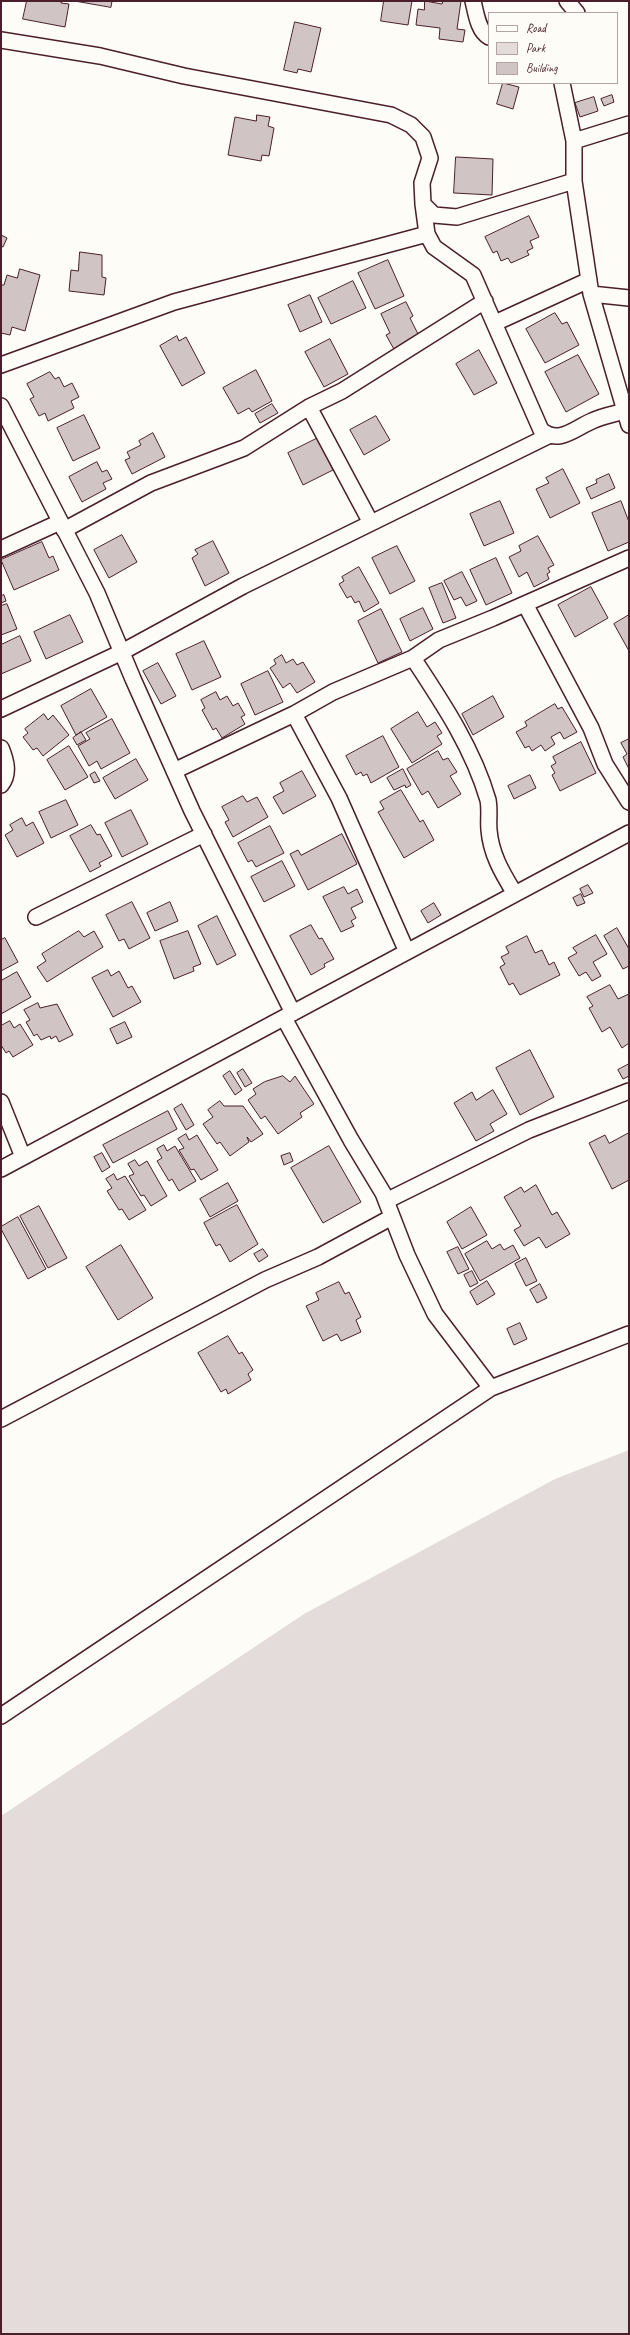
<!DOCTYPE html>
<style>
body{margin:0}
#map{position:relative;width:630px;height:2335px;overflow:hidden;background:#fdfcf7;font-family:Caveat,sans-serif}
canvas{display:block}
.frame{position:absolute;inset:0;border:2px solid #4a1f2b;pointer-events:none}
.legend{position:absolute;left:488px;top:12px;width:130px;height:72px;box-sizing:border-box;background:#fdfcf7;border:1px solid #b5a4a5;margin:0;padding:5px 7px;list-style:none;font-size:12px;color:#4a1f2b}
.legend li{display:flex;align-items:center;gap:8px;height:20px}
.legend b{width:20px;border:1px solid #b5a4a5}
</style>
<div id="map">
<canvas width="630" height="2335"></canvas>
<div class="frame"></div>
<ul class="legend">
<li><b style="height:5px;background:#fdfcf7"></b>Road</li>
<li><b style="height:11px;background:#e3dcda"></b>Park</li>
<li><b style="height:11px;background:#d0c5c4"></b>Building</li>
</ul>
</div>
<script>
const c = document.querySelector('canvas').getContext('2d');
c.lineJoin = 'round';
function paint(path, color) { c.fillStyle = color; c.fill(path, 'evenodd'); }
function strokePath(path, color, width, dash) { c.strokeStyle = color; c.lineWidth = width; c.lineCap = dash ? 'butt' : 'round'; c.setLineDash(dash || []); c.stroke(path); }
paint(new Path2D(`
 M629,1450v884h-628v-518l303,-202 251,-135z`), '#e3dcda');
const building = new Path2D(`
 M27,1h34v2l8,1 -4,23 -42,-8z
 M75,1h37l-1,6z
 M384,1h28l-4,24 -27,-4z
 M425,1l17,3 1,-3h18l-4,28 8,1 -2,12 -24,-3 1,-11 -24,-3 2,-16 6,1z
 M295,22l26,6 -10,44 -13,-3 -1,4 -13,-3z
 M503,83l16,4 -6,22 -16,-5z
 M612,95l2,7 -10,4 -3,-7z
 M594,97l4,14 -18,6 -5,-14z
 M257,115l13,2 -2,9 6,2 -5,28 -7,-1 -1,6 -33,-6 7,-38 21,4z
 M456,157l37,2 -1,36 -38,-2z
 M529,216l10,21 -9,4 3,7 -6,3 2,4 -18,8 -3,-5 -7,3 -4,-10 -4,2 -8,-16z
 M1,235l6,3 -4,9 -2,-1z
 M80,252l22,3v22l4,1 -2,17 -35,-4 2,-21 7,1z
 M388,260l16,36 -29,13 -17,-36z
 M20,269l20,6 -15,56 -13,-4 -2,8 -9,-2v-48h3l3,-10 10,3z
 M353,281l13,27 -35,16 -13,-26z
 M310,295l12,27 -22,10 -12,-27z
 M406,302l7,14 -3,2 10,20 -25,13 -9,-16 4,-2 -9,-19z
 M555,313l7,11 5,-2 12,23 -34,18 -19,-34z
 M177,336l2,5 7,-4 19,36 -23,13 -22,-40z
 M330,339l18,35 -24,13 -19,-35z
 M479,350l18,33 -23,12 -18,-31z
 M578,355l21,39 -33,18 -21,-40z
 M256,370l16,31 -20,11 -3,-4 -11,6 -15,-26z
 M50,372l5,7 4,-2 5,10 8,-4 7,14 -8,4 3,7 -26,13 -3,-8 -6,3 -9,-17 4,-2 -7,-13z
 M272,404l6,9 -18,10 -5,-9z
 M84,415l16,33 -27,13 -16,-33z
 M376,416l14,24 -26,15 -14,-25z
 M153,433l12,24 -33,17 -7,-14 5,-2 -3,-6 14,-7 -2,-4z
 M318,438l15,32 -30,15 -15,-32z
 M97,462l5,10 5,-2 5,9 -9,4 3,6 -24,13 -13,-25z
 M563,469l17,34 -30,15 -14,-29 13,-6 -3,-5z
 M609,474l6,14 -24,11 -5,-11 11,-5 -1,-3z
 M500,501l14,32 -30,13 -14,-32z
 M621,501l8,21v20l-21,9 -16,-38z
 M122,535l15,27 -28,16 -15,-28z
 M538,536l16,29 -6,3 2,4 -3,2 2,5 -15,8 -7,-15 -8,5 -10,-20 12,-6 -2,-5z
 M213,541l16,32 -24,13 -13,-28 6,-4 -3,-4z
 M42,542l7,16 4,-2 6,14 -45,20 -13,-30z
 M397,546l18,35 -25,13 -18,-36z
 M496,558l16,35 -26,12 -16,-35z
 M359,567l20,36 -15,9 -5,-11 -4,2 -4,-7 -4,2 -8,-14 5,-3 -2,-4z
 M462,572l15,29 -11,5 -5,-9 -7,3 -10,-19z
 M442,583l14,35 -13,5 -14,-35z
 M591,587l17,31 -33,19 -17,-32z
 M4,595l2,6 -5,2v-7z
 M7,604l10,25 -16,6v-29z
 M423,608l10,21 -23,12 -10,-22z
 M381,609l21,43 -24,11 -20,-42z
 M70,615l13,27 -37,17 -12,-27z
 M629,615v36l-15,-27z
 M20,636l11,25 -30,13v-29z
 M204,641l17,36 -29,13 -16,-36z
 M282,655l4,8 7,-4 4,6 6,-3 12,20 -18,11 -7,-10 -7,5 -13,-20 6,-4 -2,-4z
 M158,663l18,33 -15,8 -18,-33z
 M268,671l15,31 -28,13 -14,-31z
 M91,689l16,28 -31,18 -15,-29z
 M216,692l4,8 7,-4 6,10 5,-3 7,12 -4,2 4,7 -23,14 -6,-10 -3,2 -11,-20 3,-2 -4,-8z
 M493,696l11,21 -31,18 -11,-21z
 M555,704l3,5 4,-2 15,25 -13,7 -4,-7 -9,5 4,7 -10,7 -4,-6 -9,6 -3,-5 -4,2 -9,-16 11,-6 -2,-4z
 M418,712l9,15 8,-5 7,11 -5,3 5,8 -30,19 -21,-34z
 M44,714l4,6 5,-5 16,20 -26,21 -6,-8 -4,2 -10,-13 5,-4 -3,-4z
 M112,719l18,34 -29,16 -4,-8 -8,5 -11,-20 12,-7 -4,-6z
 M81,732l5,8 -9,5 -4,-7z
 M383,736l16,31 -28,16 -4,-9 -4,2 -2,-4 -5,3 -10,-19z
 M629,739v30l-6,-12 4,-3 -6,-11z
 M581,742l15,31 -36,18 -8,-16 3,-2 -4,-7 5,-3 -3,-6z
 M69,746l19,31 -23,13 -18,-30z
 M438,751l5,9 5,-2 9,14 -7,4 11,18 -23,14 -10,-17 -6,4 -15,-26z
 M136,759l12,21 -33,19 -12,-21z
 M403,769l8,16 -5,3 -1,-3 -11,5 -7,-12z
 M302,771l14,25 -33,18 -10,-17 11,-6 -4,-8z
 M95,772l5,9 -6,2 -4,-8z
 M530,775l6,13 -22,11 -6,-13z
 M401,790l19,32 3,-2 11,20 -30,18 -26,-46 6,-3 -4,-7z
 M243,796l4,6 10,-5 11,20 -35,20 -8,-15 4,-2 -7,-13z
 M66,800l12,25 -27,13 -12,-26z
 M131,810l17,34 -26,13 -17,-34z
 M22,818l4,8 7,-4 11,21 -27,14 -12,-22 8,-5 -3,-5z
 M91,825l6,10 3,-1 12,22 -13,7 2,3 -11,6 -20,-36z
 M270,826l14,27 -28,14 -4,-7 -4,2 -10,-19z
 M342,834l15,30 -49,26 -18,-36 8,-4 3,5z
 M282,861l13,25 -31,16 -13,-25z
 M588,885l5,8 -9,4 -4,-8z
 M344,887l4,7 9,-5 6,13 -12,6 5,10 -5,3 3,5 -13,6 -18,-35z
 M581,894l4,9 -8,3 -4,-8z
 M132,902l18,36 -21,11 -5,-10 -5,2 -13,-26z
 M170,902l8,19 -23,10 -8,-18z
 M434,903l7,12 -13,8 -7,-12z
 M217,916l19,39 -19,10 -19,-39z
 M311,925l8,14 3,-1 12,21 -10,5 1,3 -14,8 -21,-39z
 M617,928l12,21v17l-6,3 -19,-33z
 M79,931l5,6 10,-6 9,16 -56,35 -10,-15 9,-6 -4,-7z
 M188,931l13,33 -8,3 1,4 -20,8 -14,-38z
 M596,935l11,19 -14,8 8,14 -9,5 -6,-9 -7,4 -11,-18 9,-5 -4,-5z
 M527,936l8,17 7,-3 7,15 5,-3 6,13 -40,20 -7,-12 -4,2 -9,-18 5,-3 -4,-7 8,-4 -3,-6z
 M5,938l13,24 -17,9v-31z
 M108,970l3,6 8,-5 9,17 4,-2 9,16 -28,15 -21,-39z
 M17,972l14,25 -30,17v-33z
 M610,985l8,14 11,-5v49l-7,5 -12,-21 -8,5 -13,-24 4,-2 -6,-9z
 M38,1003l2,5 17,-4 16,31 -14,7 -3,-6 -5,3 -1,-3 -9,4 -4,-6 -3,2 -8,-14 4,-2 -6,-10z
 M10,1021l4,7 6,-4 13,21 -20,12 -4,-6 -3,2 -5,-8v-19z
 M125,1022l7,15 -15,7 -7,-15z
 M530,1050l24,47 -34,18 -24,-47z
 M629,1064v12l-6,3 -5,-9z
 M243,1069l9,14 -7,4 -8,-14z
 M230,1071l12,19 -7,5 -12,-19z
 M283,1076l7,6 5,-6 19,28 -14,9 2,4 -24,17 -13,-18 -4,3 -13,-19 8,-6 -3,-5 11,-7z
 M493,1090l14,24 -17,10 4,7 -18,10 -22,-38 18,-11 4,8z
 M220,1101l4,5h19l20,28 -12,8 -4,-5 2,5 -19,14 -10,-14 -3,2 -14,-20 10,-7 -5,-7z
 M182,1104l12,21 -8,5 -12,-21z
 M168,1111l9,18 -64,34 -10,-18z
 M629,1133v47l-17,9 -23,-46 16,-8 4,8z
 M186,1134l3,6 8,-5 21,35 -17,10 -7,-11 -3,1 -12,-20 5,-2 -6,-9z
 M164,1145l3,6 8,-5 21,35 -17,10 -7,-12 -3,2 -12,-20 5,-3 -5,-9z
 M329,1146l32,56 -38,21 -32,-55z
 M102,1153l8,14 -8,5 -8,-15z
 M290,1153l3,8 -9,4 -3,-9z
 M135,1160l4,6 8,-5 20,35 -16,10 -7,-11 -3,1 -12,-20 5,-2 -6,-10z
 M114,1174l3,6 8,-4 21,34 -17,10 -7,-11 -3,1 -12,-19 5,-3 -6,-9z
 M228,1183l10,18 -28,16 -10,-18z
 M536,1185l16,30 5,-3 13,22 -24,14 -7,-11 -15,9 -10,-16 7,-4 -17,-29 17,-10 3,5z
 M237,1205l21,39 -28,18 -10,-18 -4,2 -12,-23z
 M39,1206l28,52 -19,10 -28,-52z
 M471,1207l16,28 -25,14 -15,-27z
 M18,1217l28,52 -18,10 -27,-50v-2z
 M487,1241l5,8 8,-5 4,6 9,-5 7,13 -40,23 -15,-27z
 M121,1245l32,53 -35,22 -32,-53z
 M458,1247l11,22 -11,5 -11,-22z
 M263,1249l5,7 -9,6 -5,-8z
 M526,1258l11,23 -11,5 -11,-22z
 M472,1271l6,12 -8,4 -6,-12z
 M487,1281l8,13 -18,11 -7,-13z
 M339,1282l6,12 4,-2 12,25 -5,3 5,12 -20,9 -4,-7 -14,7 -17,-35 13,-6 -3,-7z
 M540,1284l7,14 -10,5 -7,-13z
 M520,1323l7,16 -13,6 -7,-16z
 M228,1336l11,18 3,-2 11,18 -5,4 3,6 -23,14 -2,-5 -5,3 -23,-39z`);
paint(building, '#d0c5c4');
strokePath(building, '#4a1f2b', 1);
const minor = new Path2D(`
 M473,1c3,12 5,30 16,36
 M567,1l10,12
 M1,40l99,16 84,20 207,39 20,10 12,12 7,21 -8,25 1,21 11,11 23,2 117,-36
 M562,83l12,58v40l17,113 38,131
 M574,141l55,-17
 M423,204l4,30 7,13 39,28 68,155c18,15 34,-2 51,-9 10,-5 22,-7 33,-10
 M591,294l38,4
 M495,323l94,-43
 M1,365l173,-63 253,-68
 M1,406l96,187 36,86 59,132 101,202
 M309,407l62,116
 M64,530l87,-47 93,-35 65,-41 33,-16 143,-90
 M1,549l59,-27
 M525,604l66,124 14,36 24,38
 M413,658c29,44 60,90 75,142 2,10 0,21 1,30 2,25 14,44 26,64
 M1,709l121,-57 121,-66 305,-150
 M294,714l45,84 68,154
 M1,748c5,12 9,26 0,37
 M174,771l120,-57 39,-22 80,-34 26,-18 54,-22 136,-60
 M36,917l168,-83
 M284,1018l67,122 32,53 24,62 28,59 56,74
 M1,1102l22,55
 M1,1169l628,-336
 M386,1201l143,-71 100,-39
 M1,1419l264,-139 53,-23 74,-40
 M1,1716l490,-328 138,-54`);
strokePath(minor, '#4a1f2b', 18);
strokePath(minor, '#fdfcf7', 15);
</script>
